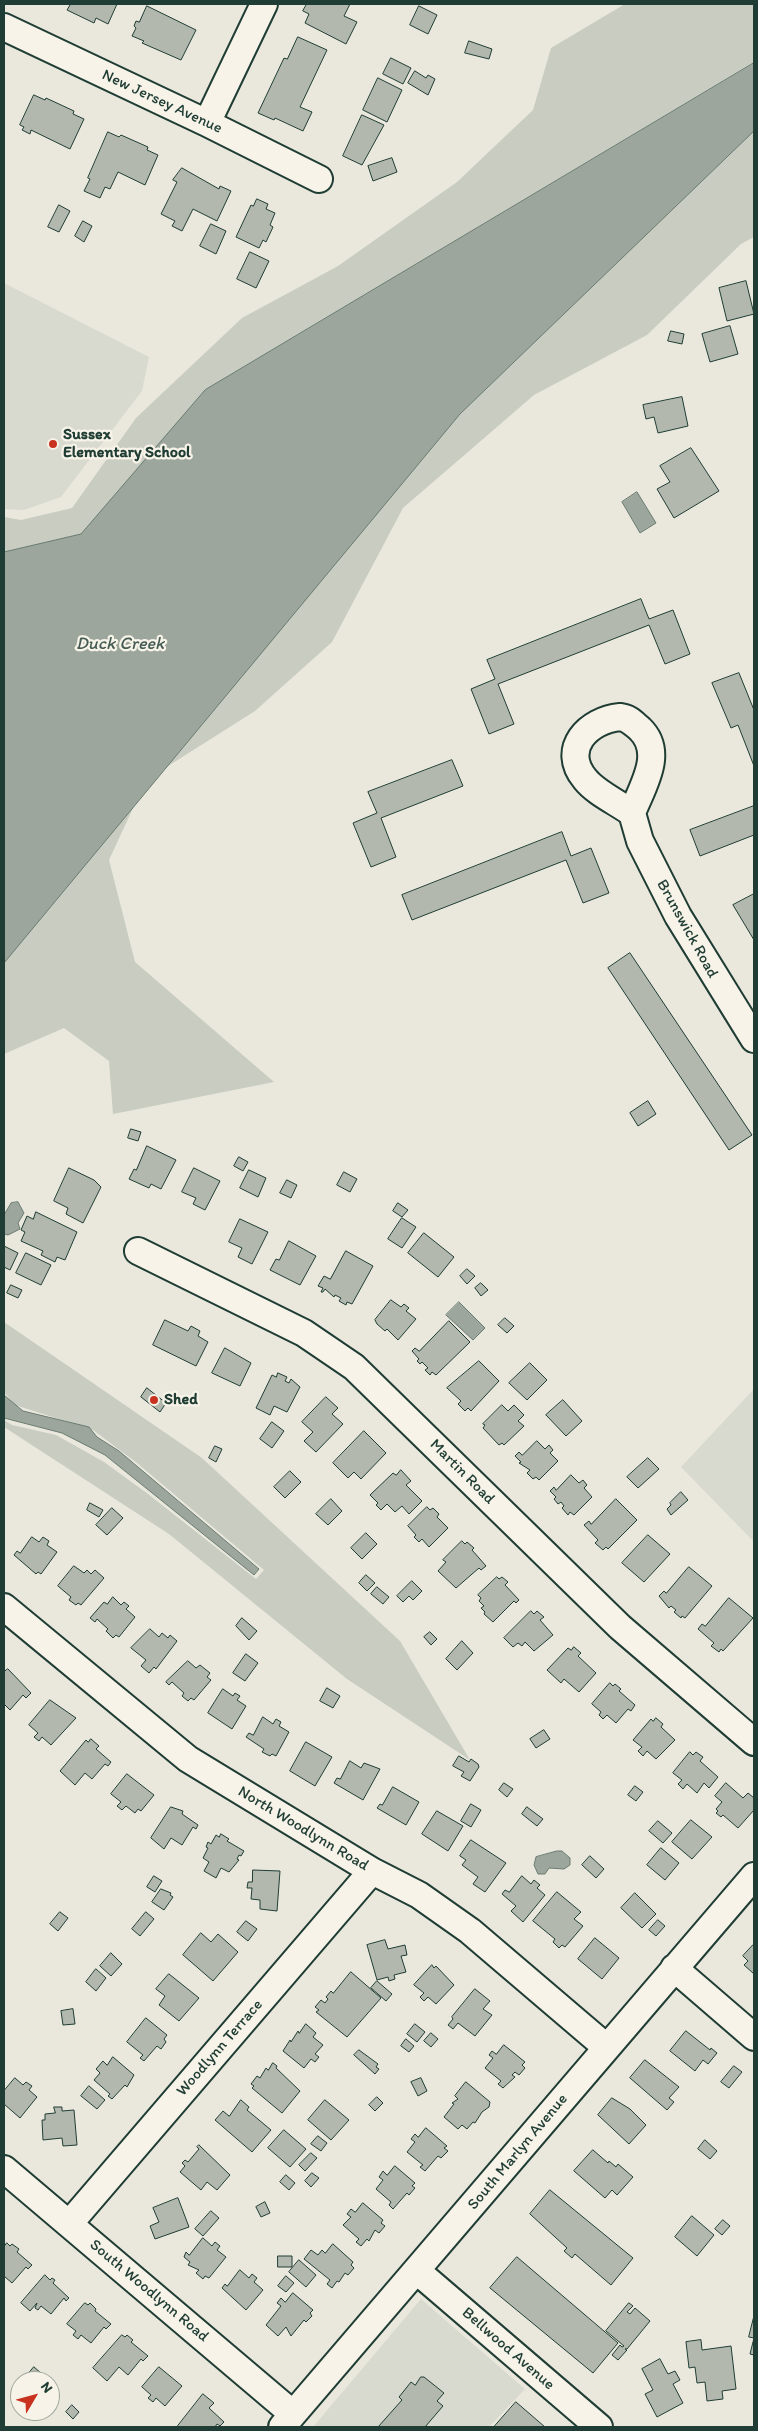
<!DOCTYPE html>
<style>
body{margin:0}
#map{position:relative;width:758px;height:2431px;overflow:hidden;background:#eae8dd;font-family:Itim,sans-serif}
canvas{display:block}
.frame{position:absolute;inset:0;border:5px solid #1f3d34;pointer-events:none}
.north{position:absolute;left:10px;top:2371px;width:50px;height:50px;box-sizing:border-box;background:#f7f3e8;border:1px solid #a1aaa0;border-radius:50%;rotate:53deg;font-size:14px;font-weight:700;line-height:20px;text-align:center;color:#1f3d34}
.north::after{content:'';display:block;margin:auto;width:18px;height:22px;background:#c8321e;clip-path:polygon(50% 0,100% 100%,50% 72%,0 100%)}
</style>
<div id="map">
<canvas width="758" height="2431"></canvas>
<div class="frame"></div>
<div class="north">N</div>
</div>
<script>
const c = document.querySelector('canvas').getContext('2d');
c.lineJoin = 'round';
function paint(path, color) { c.fillStyle = color; c.fill(path, 'evenodd'); }
function strokePath(path, color, width, dash) { c.strokeStyle = color; c.lineWidth = width; c.lineCap = dash ? 'butt' : 'round'; c.setLineDash(dash || []); c.stroke(path); }
function drawText(font, color, halo, rows, align = 'center') {
  c.font = font + ' Itim,sans-serif'; c.lineWidth = 4.5; c.setLineDash([]); c.textBaseline = 'middle'; c.strokeStyle = halo; c.fillStyle = color; for (const [text, x, y, turn = 0] of rows) {
    c.save(); c.translate(x, y); c.rotate((+turn || 0) * Math.PI / 180); c.textAlign = isNaN(turn) ? turn : align; if (halo) c.strokeText(text, 0, 0); c.fillText(text, 0, 0); c.restore();
  }
}
paint(new Path2D(`
 M4,283l145,74 -7,34 -81,106 -37,13 -20,-1z
 M754,1389v153l-73,-75z
 M421,2299l104,90 -36,38h-176z`), '#d9dacf');
paint(new Path2D(`
 M625,4h129v233l-13,7 -94,91 -113,60 -131,113 -71,134 -77,69 -109,69 -37,80 26,102 139,120 -161,32 -4,-53 -45,-33 -60,26v-537l17,3 51,-12 64,-90 106,-100 96,-52 119,-84 76,-72 18,-62z
 M4,1322l198,136 198,183 70,119 -123,-81 -178,-145 -165,-107v-7l8,5 44,10 48,27 44,32 108,85 8,-9 -127,-107 -44,-33 -78,-25 -11,-13z`), '#c8ccc1');
const water = new Path2D(`
 M754,63v68l-294,283 -456,549v-411l77,-18 124,-144z
 M637,492l19,31 -16,10 -18,-31z
 M18,1202l6,11 -6,10 2,6 -12,6 -4,-1v-19l7,-12z
 M459,1302l26,26 -12,12 -27,-25z
 M4,1395l19,16 66,16 8,10 22,14 140,118 -5,6 -149,-120 -43,-22 -58,-15z
 M557,1851h5l8,7v7l-6,4 -15,-1 -4,6h-7l-4,-9 2,-8z`);
paint(water, '#9ca69c');
strokePath(water, '#6a7c72', 1);
const building = new Path2D(`
 M66,4h51l-9,20 -12,-6 -2,5 -27,-13 3,-5z
 M307,4h43l-6,12 13,6 -11,22 -41,-21 4,-9 -6,-3z
 M147,6l49,24 -15,30 -39,-17 2,-2 -12,-5 4,-8 -2,-2 2,-5 3,1z
 M419,6l18,9 -9,19 -18,-9z
 M298,37l29,13 -27,57 12,5 -9,19 -28,-13 -1,2 -16,-7 26,-55 3,1z
 M469,41l23,8 -3,10 -24,-6z
 M391,58l20,10 -8,16 -20,-10z
 M415,71l11,7 2,-3 7,4 -7,16 -20,-12z
 M378,78l24,12 -15,32 -24,-12z
 M34,95l11,5 1,-2 28,13 -1,3 11,5 -14,30 -39,-19 -1,4 -8,-4 2,-3 -4,-2z
 M362,115l22,10 -22,40 -19,-9z
 M108,132l11,5 2,-2 27,12 -1,3 11,5 -13,30 -27,-13 -8,17 -5,-2 -5,11 -16,-7 6,-12 -2,-1z
 M392,158l5,14 -24,9 -5,-15z
 M182,168l37,21 1,-3 11,5 -14,30 -24,-12 -11,22 -10,-5 3,-5 -14,-7 16,-32 -4,-2z
 M257,199l11,5 -2,5 9,4 -5,12 3,2 -7,15 -3,-2 -4,8 -23,-11 15,-32 2,1z
 M59,205l11,6 -11,21 -11,-5z
 M83,221l9,5 -8,16 -9,-6z
 M211,224l15,7 -10,23 -16,-8z
 M250,252l19,9 -13,27 -19,-9z
 M746,281l8,33 -27,7 -8,-33z
 M730,326l8,28 -28,8 -8,-28z
 M671,331l13,3 -2,10 -14,-3z
 M682,397l6,29 -30,7 -4,-16 -8,2 -3,-14z
 M691,448l28,43 -45,27 -17,-29 13,-7 -10,-16z
 M641,599l8,20 24,-9 17,44 -25,10 -16,-39 -151,59 16,40 -25,10 -18,-45 24,-10 -8,-19z
 M739,673l15,37v56l-16,-41 -7,3 -19,-45z
 M452,760l11,26 -82,32 15,39 -25,10 -18,-44 24,-10 -9,-21z
 M754,806v29l-54,21 -10,-26z
 M562,832l9,24 20,-8 18,45 -26,10 -17,-43 -154,60 -10,-25z
 M754,894v46l-21,-35z
 M630,953l122,182 -23,15 -121,-182z
 M648,1101l8,13 -18,12 -8,-13z
 M131,1129l10,3 -3,9 -10,-3z
 M147,1146l29,14 -15,29 -10,-5 -2,4 -20,-9 5,-10 2,1z
 M239,1157l9,5 -5,9 -9,-5z
 M69,1168l25,12 7,7 -18,36 -17,-9 2,-6 -14,-7z
 M194,1168l26,13 -15,29 -12,-6 3,-6 -14,-6z
 M249,1170l17,8 -8,19 -18,-9z
 M344,1172l13,7 -7,13 -13,-7z
 M287,1180l10,5 -6,13 -11,-5z
 M398,1203l10,7 -6,7 -9,-6z
 M36,1212l41,20 -12,28 -8,-3 -2,5 -14,-7 2,-4 -22,-10 4,-9 -4,-2 6,-14 6,3z
 M402,1218l14,9 -14,21 -14,-9z
 M240,1219l28,13 -16,32 -14,-7 4,-9 -13,-6z
 M424,1233l30,24 -16,20 -30,-24z
 M289,1241l27,15 -16,29 -30,-15 6,-11 3,1z
 M4,1246l14,7 -8,17 -6,-3z
 M346,1251l27,15 -21,38 -5,-2 -1,3 -7,-4 2,-3 -6,-3 -1,2 -9,-8 -2,3h-2l2,-4 -5,-2 6,-10 6,3z
 M26,1253l25,12 -10,20 -25,-12z
 M467,1269l8,7 -8,8 -7,-8z
 M481,1283l7,7 -7,6 -6,-8z
 M11,1285l11,5 -4,8 -11,-5z
 M391,1300l10,7 3,-3 5,4 -3,3 10,8 -18,21 -11,-11 -2,2 -8,-7 -2,-4z
 M505,1318l9,8 -7,7 -9,-8z
 M165,1320l23,11 3,-5 9,5 -2,5 10,6 -12,24 -43,-21z
 M449,1321l21,21 -34,33 -4,-3 -2,3 -5,-5 3,-2 -6,-6 -2,2 -3,-3 2,-2 -7,-8 3,-3 4,3z
 M225,1348l26,15 -11,23 -28,-13z
 M479,1361l20,20 -28,30 -3,-3 -3,3 -7,-7 3,-3 -14,-13z
 M530,1363l17,17 -20,20 -18,-17z
 M278,1373l9,4 -2,4 4,2 2,-4 9,8 -13,25 -13,-6 -4,9 -14,-7 16,-33 4,2z
 M147,1388l19,15 -6,9 -19,-15z
 M326,1397l12,11 -6,6 11,10 -27,28 -12,-11 9,-9 -11,-10z
 M563,1400l19,21 -16,15 -20,-21z
 M502,1405l6,6 6,-6 10,10 -6,6 6,5 -20,19 -2,-2 -3,2 -16,-17 2,-3 -2,-1z
 M272,1422l12,9 -12,17 -12,-9z
 M364,1431l22,22 -25,26 -7,-7 -6,6 -15,-15z
 M537,1441l8,8 4,-4 4,5 -3,3 8,8 -19,19 -3,-3 -3,2 -6,-6 3,-3 -11,-7 2,-1 -6,-6 4,-4 3,3z
 M215,1446l7,3 -6,13 -7,-4z
 M648,1458l11,11 -21,19 -11,-11z
 M401,1470l10,11 -5,4 16,16 -13,13 -7,-8 -7,6 -8,-8 -6,6 -5,-5 2,-2 -8,-8 23,-22 3,2z
 M290,1471l11,11 -16,16 -11,-11z
 M571,1475l8,8 4,-3 4,5 -3,3 8,9 -18,18 -4,-3 -2,3 -6,-7 2,-2 -3,-4 -3,2 -4,-5 2,-2 -6,-6 4,-4 2,3z
 M681,1492l7,8 -17,15 -4,-6 4,-4 -1,-2z
 M331,1499l11,12 -14,14 -12,-11z
 M616,1499l21,21 -29,29 -2,-2 -3,3 -8,-7 3,-3 -14,-15 5,-4 2,3z
 M90,1503l13,7 -4,7 -12,-7z
 M427,1507l3,3 3,-2 6,6 -2,3 11,11 -19,19 -7,-8 -3,3 -5,-5 2,-2 -8,-9z
 M112,1508l11,10 -16,17 -11,-10z
 M366,1533l11,11 -15,15 -11,-11z
 M648,1535l22,19 -26,28 -22,-19z
 M32,1537l7,5 4,-5 6,4 -2,4 10,7 -16,22 -3,-2 -2,2 -22,-19 3,-4 3,2z
 M462,1541l3,3 2,-2 7,6 -2,2 14,16 -5,4 -2,-2 -23,20 -18,-17 8,-9 -3,-2z
 M74,1566l10,7 3,-3 4,4 4,-4 9,8 -23,27 -3,-2 -2,2 -7,-5 2,-3 -13,-11z
 M689,1567l23,19 -27,32 -3,-2 -1,2 -7,-6 2,-2 -5,-4 -2,2 -10,-12 5,-5 2,2z
 M366,1575l9,8 -8,8 -8,-8z
 M497,1577l2,2 3,-2 6,5 -3,3 14,15 -3,3 -2,-2 -21,21 -9,-8 1,-2 -4,-4 3,-2 -5,-5 2,-3 -3,-3z
 M412,1581l10,10 -9,9 -4,-4 -6,6 -6,-6z
 M377,1587l12,10 -6,7 -12,-10z
 M113,1597l8,8 3,-3 5,4 -3,3 9,8 -16,20 -3,-2 -3,3 -7,-7 2,-2 -11,-10 -2,3 -5,-4 14,-16 3,2z
 M729,1598l24,20 -30,33 -2,-2 -2,3 -8,-6 3,-3 -16,-14 4,-5 3,2z
 M531,1611l3,3 3,-3 7,6 -4,3 13,15 -19,16 -9,-9 -3,4 -4,-3 -5,4 -9,-9z
 M242,1618l15,13 -8,9 -13,-14z
 M150,1629l9,8 3,-4 6,5 2,-3 7,6 -21,28 -2,-2 -5,6 -8,-7 5,-6 -15,-12z
 M430,1632l7,7 -6,6 -7,-8z
 M462,1641l11,12 -16,17 -11,-11z
 M574,1647l7,6 -3,3 18,17 -17,19 -15,-13 -3,4 -14,-13 21,-22 3,2z
 M246,1654l12,9 -13,18 -12,-8z
 M188,1661l8,7 4,-3 10,8 -3,4 4,3 -17,20 -3,-2 -3,3 -6,-5 2,-3 -12,-11 -3,3 -3,-3z
 M8,1669l23,24 -5,5 -3,-3 -13,15 -6,-6v-32z
 M610,1683l3,3 2,-2 6,5 -2,2 16,14 -4,6 -3,-2 -12,14 -9,-8 -4,4 -4,-4 2,-3 -9,-8z
 M327,1688l13,8 -7,12 -13,-7z
 M223,1689l10,7 2,-3 5,3 -3,4 9,6 -14,23 -24,-16z
 M50,1700l26,18 -25,27 -9,-8 -3,4 -5,-4 4,-4 -9,-8z
 M263,1717l10,7 3,-5 5,3 -2,4 10,6 -13,24 -4,-2 -2,2 -8,-4 2,-3 -18,-12 3,-4 4,2z
 M656,1718l7,6 -2,3 14,13 -19,19 -9,-8 -4,5 -5,-5 4,-4 -9,-7 18,-21 2,2z
 M544,1730l6,9 -14,9 -6,-9z
 M91,1739l8,7 -3,3 15,13 -3,4 -3,-2 -13,15 -7,-6 -10,12 -15,-14 26,-31 2,2z
 M306,1742l26,15 -17,29 -25,-15z
 M690,1752l3,3 3,-3 7,5 -3,4 18,16 -9,11 -5,-5 -7,10 -10,-9 -4,5 -5,-5 4,-4 -9,-7z
 M459,1756l10,6 2,-3 7,5 1,3 -9,14 -9,-5 3,-4 -11,-6z
 M350,1761l11,7 3,-5 16,6 -17,31 -29,-17 3,-5 3,1z
 M127,1774l27,21 -13,16 -3,-2 -3,4 -9,-7 -4,4 -5,-4 4,-4 -10,-8z
 M504,1783l9,6 -6,8 -8,-7z
 M726,1783l17,15 5,-5 6,5v12l-16,18 -15,-13 -2,2 -5,-4 2,-2 -2,-2 6,-7 -7,-6z
 M635,1786l8,6 -7,9 -8,-6z
 M393,1787l26,15 -13,23 -29,-17 3,-4 2,1z
 M471,1804l10,6 -10,17 -10,-6z
 M171,1807l12,4 -1,3 16,11 -2,4 -3,-2 -11,18 -11,-7 -7,11 -13,-11z
 M527,1807l16,12 -6,7 -15,-12z
 M437,1811l26,15 -15,25 -26,-17z
 M691,1820l21,17 -20,22 -20,-17z
 M658,1821l14,12 -9,10 -14,-12z
 M221,1834l8,5 -2,2 17,10 -3,5 -2,-1 -2,4 2,1 -10,12 -8,-4 -5,10 -12,-7 5,-9 -6,-4 5,-10 -2,-1 2,-5 3,2 5,-9 3,2z
 M471,1840l35,23 -21,29 -12,-8 5,-7 -16,-12 4,-5 -6,-4z
 M661,1848l18,15 -14,17 -18,-15z
 M590,1856l14,13 -8,9 -14,-13z
 M253,1870l27,1 -3,40 -17,-2v-9l-9,-1 1,-11h-5l1,-6h4z
 M154,1876l8,5 -7,11 -8,-5z
 M522,1876l9,8 3,-4 6,5 -3,3 8,7 -22,27 -12,-11 5,-5 -14,-12 3,-4 4,2z
 M161,1889l10,4 -1,2 3,2 -9,13 -12,-8z
 M557,1892l24,20 -7,7 9,7 -18,21 -3,-2 -3,3 -6,-6 2,-3 -22,-18z
 M635,1893l21,21 -14,14 -21,-20z
 M60,1912l8,6 -10,13 -8,-7z
 M146,1912l8,7 -14,17 -8,-7z
 M658,1920l7,6 -9,10 -7,-6z
 M246,1921l11,8 -9,12 -11,-9z
 M201,1933l10,9 7,-8 20,18 -25,29 -30,-26z
 M595,1938l24,20 -17,21 -24,-20z
 M385,1940l3,9 17,-4 2,10 -6,1 5,16 -12,3 1,4 -6,2 -1,-4 -11,3 -10,-35z
 M753,1945h1v29l-10,-9 4,-4 -5,-5z
 M111,1953l11,11 -11,12 -11,-10z
 M432,1965l2,3 2,-2 18,19 -18,19 -8,-7 -4,4 -4,-4 4,-4 -10,-8z
 M96,1969l10,9 -10,13 -10,-9z
 M351,1972l30,26 -34,39 -31,-25 3,-2 -4,-3 6,-7 4,3 3,-4 -2,-2 5,-6 2,2z
 M169,1974l30,24 -20,23 -20,-16 6,-9 -9,-7z
 M377,1981l15,13 -6,7 -15,-13z
 M475,1989l15,12 -7,8 9,6 -17,21 -17,-13 -5,6 -5,-4 5,-6 -1,-2z
 M73,2009l2,15 -12,1 -2,-14z
 M146,2018l21,17 -3,4 2,3 -5,7 -4,-3 -13,15 -4,-3 3,-3 -16,-13z
 M306,2024l10,9 -3,4 10,8 -8,9 4,3 -4,5 -4,-3 -7,9 -21,-17 7,-11 1,2 7,-11 1,2z
 M415,2024l10,8 -8,10 -10,-8z
 M686,2031l24,19 1,-2 6,5 -9,11 -5,-4 -8,11 -25,-20z
 M431,2033l7,6 -7,8 -7,-6z
 M406,2039l8,7 -5,6 -8,-6z
 M504,2045l21,17 -3,3 3,3 -6,7 -4,-3 -3,3 3,2 -12,11 -5,-4 3,-3 -16,-13 8,-10 -4,-3 3,-4 4,3z
 M359,2050l19,14 -2,3 3,2 -4,5 -21,-19z
 M113,2057l21,18 -7,12 -2,-2 -13,14 -4,-3 2,-2 -16,-14 6,-7 -4,-4 7,-8 4,4z
 M645,2060l34,27 -10,11 5,4 -7,8 -37,-32z
 M273,2063l4,3 -1,2 24,23 -18,22 -30,-25 2,-2 -3,-2 6,-8 3,2 6,-10 2,2z
 M734,2066l8,6 -13,16 -8,-6z
 M15,2078l8,7 3,-3 6,4 -3,4 8,7 -17,21 -16,-14v-13z
 M421,2078l6,13 -9,5 -7,-14z
 M466,2082l24,20 -1,5 -7,5 -7,11 -2,-1 -6,7 -5,-4 -4,4 -14,-12 10,-13 -2,-1 6,-4 -3,-3z
 M89,2086l16,14 -8,9 -16,-13z
 M377,2097l6,6 -8,8 -6,-6z
 M612,2098l18,11 16,16 -17,19 -31,-29z
 M241,2100l8,7 -2,3 24,20 -19,22 -37,-32 8,-9 6,5z
 M325,2100l24,20 -18,20 -23,-20z
 M54,2107h8v4l12,-1 3,35 -14,1 -1,-8 -19,2 -1,-20h3v-6l10,-1z
 M426,2128l21,18 -3,2 4,3 -7,7 -3,-2 -13,15 -5,-4 3,-2 -16,-13 8,-10 -4,-3 4,-5 3,3z
 M284,2130l22,19 -16,18 -22,-19z
 M318,2136l9,7 -6,8 -10,-7z
 M705,2140l12,11 -7,8 -12,-10z
 M199,2145l31,30 -13,15 -10,-8 -6,8 -21,-18 5,-6 -3,-3 3,-3 3,2 11,-13 -2,-2z
 M593,2150l15,13 1,-2 7,6 2,-3 15,13 -16,18 -5,-5 -7,8 -31,-27z
 M311,2153l6,5 -12,13 -6,-6z
 M395,2166l20,17 -3,3 3,2 -6,7 -2,-2 -14,16 -4,-4 2,-3 -15,-13 7,-9 -4,-3 4,-6 4,4z
 M312,2173l7,5 -8,9 -6,-6z
 M286,2175l9,8 -6,7 -9,-8z
 M550,2190l83,68 -22,27 -36,-31 -3,4 -8,-7 3,-3 -37,-34z
 M178,2198l11,29 -34,12 -5,-13 9,-4 -6,-14z
 M265,2202l5,11 -9,4 -5,-10z
 M363,2203l20,17 -2,3 4,3 -6,7 -4,-3 -6,11 -2,-2 -6,7 -5,-4 3,-3 -16,-14 8,-8 -4,-3 4,-5 4,3z
 M211,2211l8,7 -16,18 -8,-7z
 M692,2216l22,19 -17,21 -22,-19z
 M723,2220l7,6 -8,9 -7,-6z
 M203,2238l9,8 3,-4 5,4 -3,4 9,7 -17,21 -4,-2 -2,3 -7,-6 3,-3 -11,-5 2,-3 -6,-5 2,-5 3,3z
 M7,2243l3,3 2,-2 7,5 -2,3 15,13 -4,4 -2,-2 -14,16 -8,-7v-29z
 M333,2244l20,18 -2,3 3,3 -6,7 -3,-2 -6,9 -2,-1 -5,7 -5,-4 3,-4 -26,-21 7,-9 7,5 4,-5 3,3z
 M278,2256h14v11h-14z
 M517,2257l101,86 -25,30 -103,-85z
 M299,2260l17,15 -10,12 -17,-15z
 M240,2270l9,8 3,-4 5,4 -3,4 9,8 -17,20 -24,-22 3,-4 2,2z
 M45,2275l5,5 2,-2 3,2 -2,3 16,15 -3,3 -2,-3 -13,16 -10,-8 -3,4 -3,-2 2,-5 -7,8 -9,-8z
 M286,2276l8,7 -8,9 -8,-6z
 M293,2293l20,17 -3,3 2,3 -6,6 -2,-2 -13,16 -5,-9 -8,9 -12,-11 15,-19 -4,-3 4,-5 4,4z
 M85,2303l3,2 2,-2 6,6 -1,2 16,13 -5,5 -2,-2 -13,16 -10,-8 -3,4 -5,-4 3,-4 -9,-7z
 M629,2303l4,3 -6,6 3,2 5,-6 15,13 -23,28h-2l2,1 -9,10 -6,-5 8,-10 2,2 2,-1 -18,-15z
 M754,2316v39l-4,-1 4,-16 -5,-1z
 M122,2335l3,2 2,-2 6,5 -2,2 17,14 -5,5 -2,-2 -13,16 -9,-8 -12,14 -14,-13z
 M701,2340l1,10 29,-4 5,43 -14,2 1,8 -16,2 -2,-19 -8,1 -2,-16 -6,1 -3,-26z
 M660,2359l8,15 7,-3 5,9 -7,4 10,19 -26,14 -12,-23 8,-4 -11,-21z
 M34,2367l8,7 -6,7h-8l-3,-3z
 M159,2367l23,19 -17,20 -9,-8 -3,4 -5,-4 3,-3 -9,-8z
 M421,2377h3l20,16 -7,8 6,5 -18,21h-47l24,-27 -3,-3 12,-15 4,3z
 M203,2394l11,9 -5,5 15,14 -4,4 -3,-2 -2,3h-38z
 M516,2402l29,25h-51z
 M72,2405l7,7 -6,7 -7,-7z`);
paint(building, '#b2b8ae');
strokePath(building, '#1f3d34', 1);
const minor = new Path2D(`
 M4,27l203,96 112,56
 M207,123l57,-119
 M620,717c9,1 13,6 20,12 25,24 2,58 -8,84 -15,-11 -36,-20 -47,-34 -25,-30 3,-59 35,-62z
 M632,813l8,28 38,75 76,123
 M138,1251l166,82 50,34 266,260 134,115
 M4,1607l184,152 184,112 47,24 51,36 136,116
 M674,1968l80,69
 M4,2169l289,245
 M69,2224l303,-353
 M417,2271l182,156
 M282,2427l472,-551`);
strokePath(minor, '#1f3d34', 30);
strokePath(minor, '#f7f3e8', 26);
for (const [x, y, r, color] of [
 [53,444,5,"#c8321e"],
 [154,1400,5,"#c8321e"]
]) { const dot = new Path2D(); dot.arc(x, y, r, 0, 2 * Math.PI); c.fillStyle = color; c.fill(dot); strokePath(dot, '#f7f3e8', 2); }
drawText('16px', '#1f3d34', '#f7f3e8', [
 ["New Jersey Avenue",162,102,25],
 ["Brunswick Road",687,929,61],
 ["Martin Road",462,1472,45],
 ["North Woodlynn Road",303,1829,31],
 ["Woodlynn Terrace",220,2048,-49],
 ["South Marlyn Avenue",518,2152,-50],
 ["South Woodlynn Road",149,2291,40],
 ["Bellwood Avenue",508,2349,41]
]);
drawText('bold 16px', '#1f3d34', '#f7f3e8', [
 ["Sussex",63,435],
 ["Elementary School",63,453],
 ["Shed",164,1400]
], 'left');
drawText('italic 18px', '#445c53', '#f7f3e8', [
 ["Duck Creek",120,644]
]);
</script>
